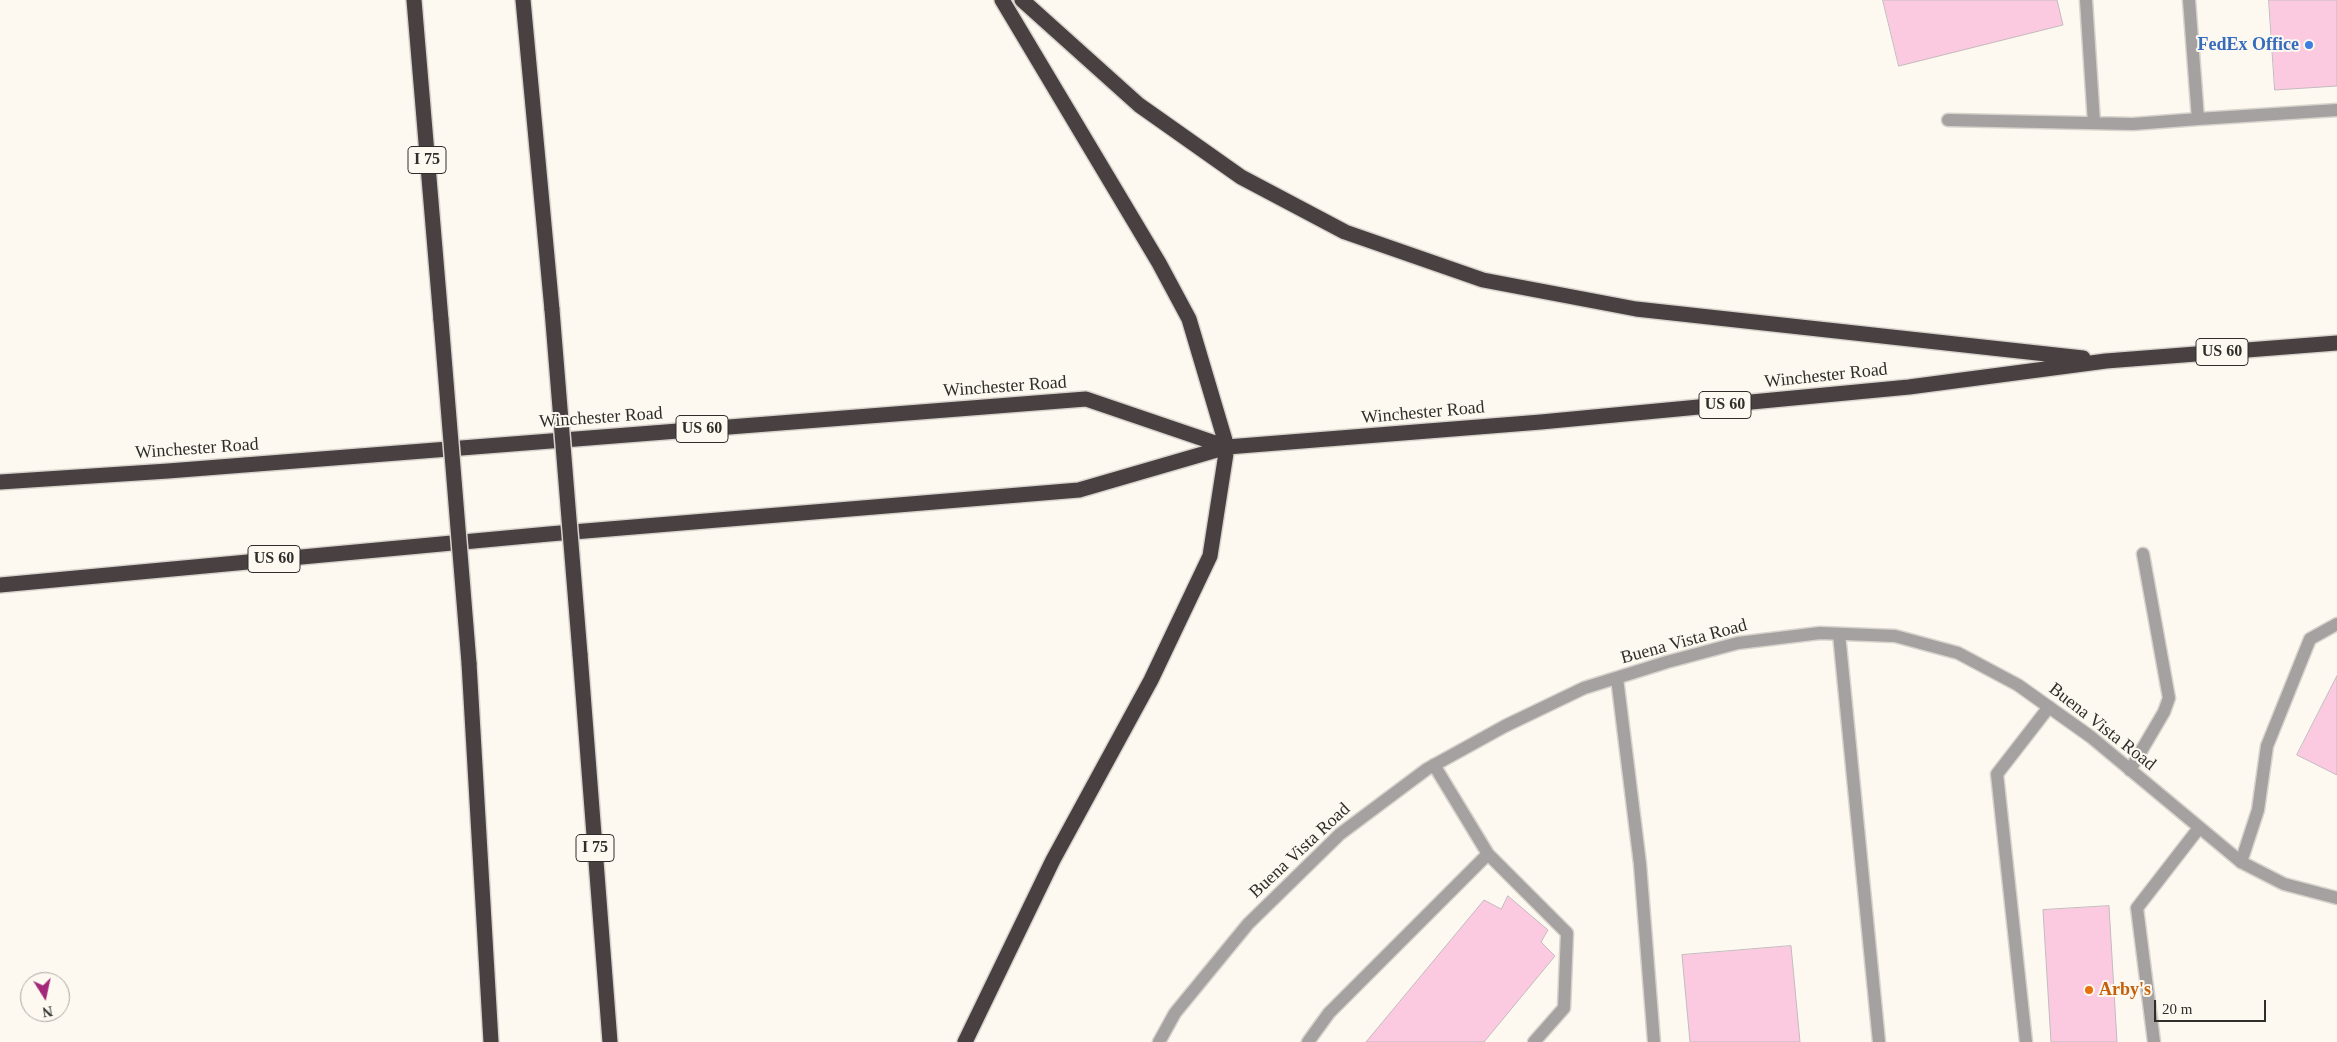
<!DOCTYPE html>
<style>
body{margin:0}
#map{position:relative;width:2337px;height:1042px;overflow:hidden;background:#fdf9f1;font-family:Georgia,serif}
canvas{display:block}
.north{position:absolute;left:20px;top:972px;width:50px;height:50px;box-sizing:border-box;background:#fdf9f1;border:1px solid #aba8a2;border-radius:50%;rotate:170deg;font-size:14px;font-weight:700;line-height:20px;text-align:center;color:#2f2e2b}
.north::after{content:'';display:block;margin:auto;width:18px;height:22px;background:#a42779;clip-path:polygon(50% 0,100% 100%,50% 72%,0 100%)}
.scale{position:absolute;left:2154px;top:1000px;width:112px;height:22px;box-sizing:border-box;border:2px solid #2f2e2b;border-top:0;padding-left:6px;font-size:15px;line-height:18px;white-space:nowrap;color:#2f2e2b;-webkit-text-stroke:4px #fdf9f1;paint-order:stroke}
</style>
<div id="map">
<canvas width="2337" height="1042"></canvas>
<div class="north">N</div>
<div class="scale">20 m</div>
</div>
<script>
const c = document.querySelector('canvas').getContext('2d');
c.lineJoin = 'round';
function paint(path, color) { c.fillStyle = color; c.fill(path, 'evenodd'); }
function strokePath(path, color, width, dash) { c.strokeStyle = color; c.lineWidth = width; c.lineCap = dash ? 'butt' : 'round'; c.setLineDash(dash || []); c.stroke(path); }
function drawText(font, color, halo, rows, align = 'center') {
  c.font = font + ' Georgia,serif'; c.lineWidth = 4; c.setLineDash([]); c.textBaseline = 'middle'; c.strokeStyle = halo; c.fillStyle = color; for (const [text, x, y, turn = 0] of rows) {
    c.save(); c.translate(x, y); c.rotate((+turn || 0) * Math.PI / 180); c.textAlign = isNaN(turn) ? turn : align; if (halo) c.strokeText(text, 0, 0); c.fillText(text, 0, 0); c.restore();
  }
}
const building = new Path2D(`
 M1883,0h174l6,25 -164,41z
 M2269,0h68v86l-62,4z
 M2337,676v99l-40,-20z
 M1508,896l40,34 -7,12 14,14 -71,86h-118l118,-142 17,9z
 M2109,906l8,136h-66l-8,-132z
 M1791,946l9,96h-110l-8,-87z`);
paint(building, '#fbcae0');
strokePath(building, '#c3bbbe', 1);
const lane = new Path2D(`
 M2086,0l8,123
 M2189,0l9,119 139,-9
 M1948,120l185,4 65,-5
 M1839,634l40,408
 M1617,678l23,186 14,178
 M2130,770l34,-58 5,-14 -26,-144
 M1488,854l79,79 -3,75 -30,34
 M2241,862l17,-52 9,-64 43,-107 27,-15
 M1308,1042l21,-29 159,-159 -54,-89
 M2026,1042l-29,-268 52,-67
 M2154,1042l-17,-134 62,-80`);
const street = new Path2D(`
 M1159,1042l16,-29 73,-89 92,-90 87,-65 78,-43 79,-38 83,-26 71,-19 82,-10 75,3 63,17 60,32 73,52 150,125 43,22 53,14`);
const highway = new Path2D(`
 M414,0l27,320
 M523,0l29,310
 M1022,0l117,105 102,72 104,55 138,48 153,29 447,49
 M0,482l168,-11 918,-72 141,48
 M0,585l549,-51 530,-44 148,-43 314,-25 368,-35 197,-26 231,-18
 M580,654l30,388
 M469,663l22,379
 M965,1042l88,-182 98,-180 59,-124 17,-109 -38,-128 -30,-56 -157,-263`);
strokePath(lane, '#d8d4cd', 15);
strokePath(street, '#d8d4cd', 15);
strokePath(highway, '#d8d4cd', 18);
strokePath(lane, '#a5a1a1', 12);
strokePath(street, '#a5a1a1', 12);
strokePath(highway, '#494141', 15);
const highwayBridge = new Path2D(`
 M552,310l28,344
 M441,320l28,343`);
strokePath(highwayBridge, '#d8d4cd', 18, []);
strokePath(highwayBridge, '#494141', 15);
for (const [x, y, r, color] of [
 [2309,45,5,"#3f7fe0"],
 [2089,990,5,"#e8710a"]
]) { const dot = new Path2D(); dot.arc(x, y, r, 0, 2 * Math.PI); c.fillStyle = color; c.fill(dot); strokePath(dot, '#fdf9f1', 2); }
for (const [x, y, w] of [
 [427,160,38],
 [2222,352,52],
 [1725,405,52],
 [702,429,52],
 [274,559,52],
 [595,848,38]
]) { const box = new Path2D(); box.roundRect(x - w / 2, y - 13.5, w, 27, 4); c.fillStyle = '#fdf9f1'; c.fill(box); strokePath(box, '#2f2e2b', 1); }
drawText('bold 16px', '#2f2e2b', null, [
 ["I 75",427,160],
 ["US 60",2222,352],
 ["US 60",1725,405],
 ["US 60",702,429],
 ["US 60",274,559],
 ["I 75",595,848]
]);
drawText('bold 18px', '#366cbe', '#fdf9f1', [
 ["FedEx Office",2299,45]
], 'right');
drawText('18px', '#2f2e2b', '#fdf9f1', [
 ["Winchester Road",1826,376,-6],
 ["Winchester Road",1005,387,-4],
 ["Winchester Road",1423,413,-5],
 ["Winchester Road",601,418,-4],
 ["Winchester Road",197,449,-4],
 ["Buena Vista Road",1684,642,-15],
 ["Buena Vista Road",2102,727,38],
 ["Buena Vista Road",1300,851,-43]
]);
drawText('bold 18px', '#c56008', '#fdf9f1', [
 ["Arby's",2099,990]
], 'left');
</script>
